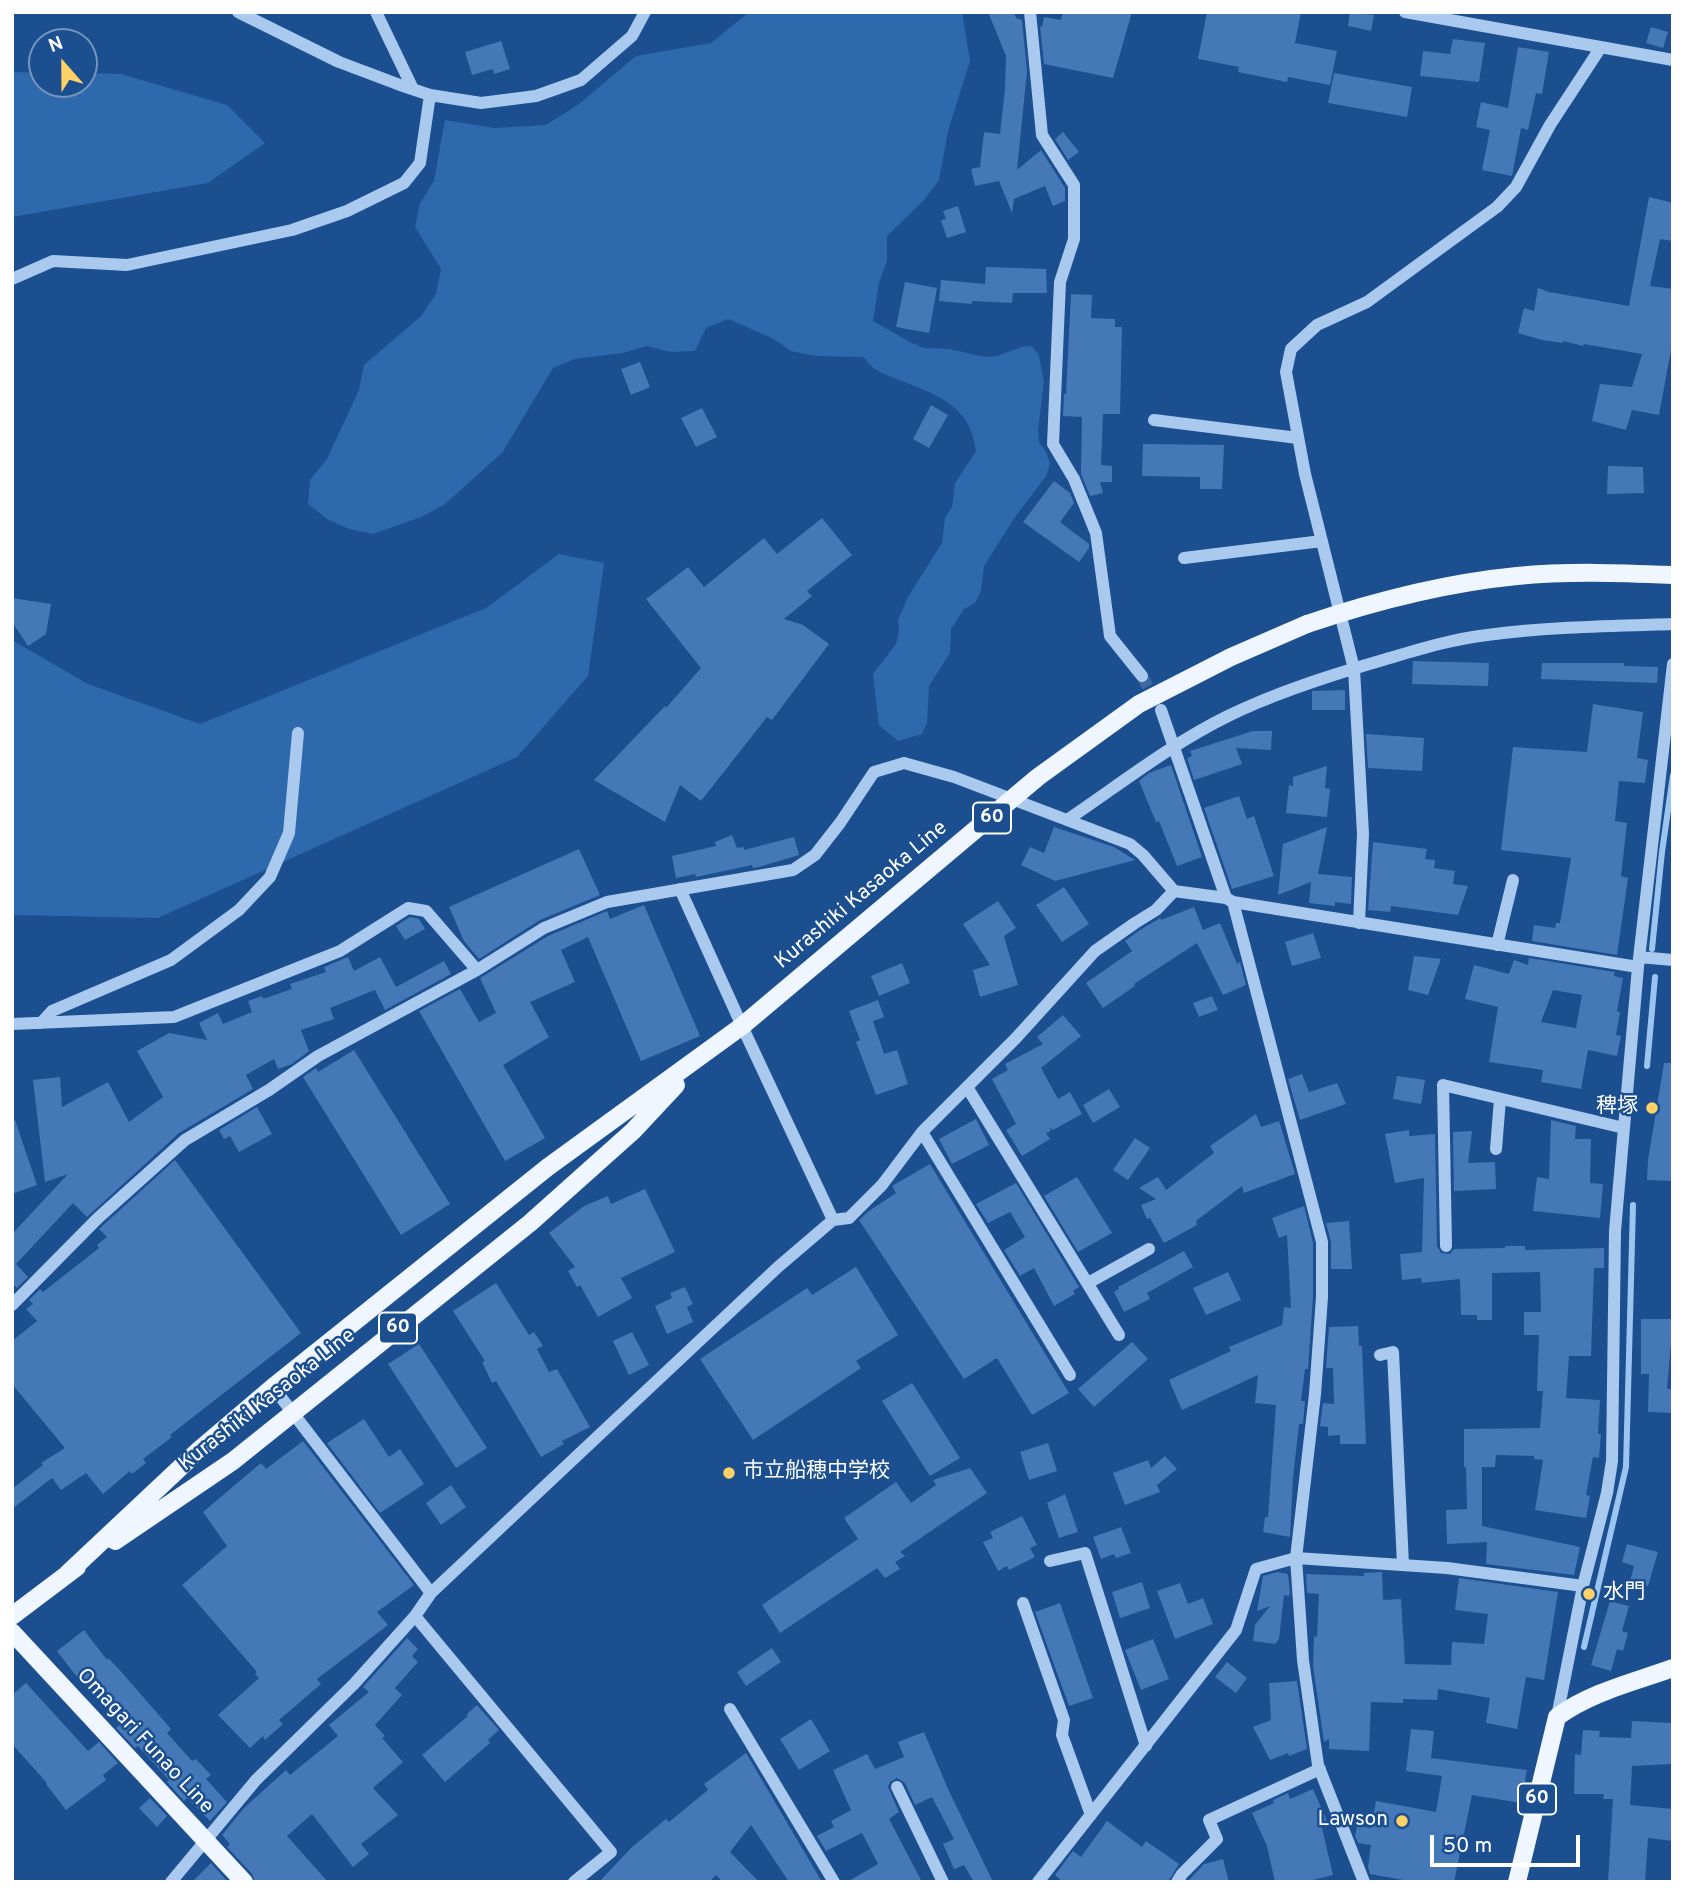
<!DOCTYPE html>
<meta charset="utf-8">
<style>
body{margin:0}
#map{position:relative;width:1685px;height:1894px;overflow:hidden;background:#1b4f8f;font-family:Overpass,sans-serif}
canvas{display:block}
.frame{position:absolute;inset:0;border:14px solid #fff;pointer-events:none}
.north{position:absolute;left:28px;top:28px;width:70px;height:70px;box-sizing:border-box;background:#1b4f8f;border:2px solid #7695bc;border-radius:50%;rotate:339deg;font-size:19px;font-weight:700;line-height:28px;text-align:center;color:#fff}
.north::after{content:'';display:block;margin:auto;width:24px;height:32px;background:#ffd166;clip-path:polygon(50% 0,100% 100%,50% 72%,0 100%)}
.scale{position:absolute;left:1430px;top:1835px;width:150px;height:32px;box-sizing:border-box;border:4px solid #fff;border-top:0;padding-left:9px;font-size:21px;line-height:24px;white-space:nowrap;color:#fff;-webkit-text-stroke:5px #1b4f8f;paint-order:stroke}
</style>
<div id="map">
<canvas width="1685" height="1894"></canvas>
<div class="frame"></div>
<div class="north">N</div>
<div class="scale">50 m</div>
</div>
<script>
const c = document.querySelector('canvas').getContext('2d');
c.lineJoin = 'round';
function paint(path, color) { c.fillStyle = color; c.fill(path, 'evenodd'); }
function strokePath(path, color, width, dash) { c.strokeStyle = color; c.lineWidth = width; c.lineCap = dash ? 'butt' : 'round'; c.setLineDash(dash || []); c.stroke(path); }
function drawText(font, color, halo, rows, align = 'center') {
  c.font = font + ' Overpass,"Noto Sans JP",sans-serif'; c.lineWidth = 5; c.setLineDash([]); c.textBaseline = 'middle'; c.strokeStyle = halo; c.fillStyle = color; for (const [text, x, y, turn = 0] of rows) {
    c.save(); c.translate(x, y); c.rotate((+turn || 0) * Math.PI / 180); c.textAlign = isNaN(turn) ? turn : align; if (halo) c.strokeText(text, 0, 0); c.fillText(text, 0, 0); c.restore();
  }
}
paint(new Path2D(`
 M749,12h213l8,49 -22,70 -9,49 -15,20 -37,36v25l-8,22 -6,38 39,22 12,5 25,1 36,8 12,-1 24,-9 11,-1 7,10 5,26 -6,48 1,12 7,10 4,12 -4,12 -31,41 -31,49 -3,25 -6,12 -11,6 -13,20 -1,24 -21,33 -2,37 -5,11 -24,7 -19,-16 -6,-51 23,-30 3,-12 -1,-12 10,-23 34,-54 3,-25 7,-11 3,-24 21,-32c-6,-51 -47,-58 -87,-75 -12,-5 -18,-8 -25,-19l-49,-1 -24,-5 -19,-13 -44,-19 -22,9 -11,23 -25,1 -23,-6 -24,7 -48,6 -22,9 -51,85 -58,52 -23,12 -48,17 -24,-5 -22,-10 -19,-15 2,-24 17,-21 32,-69 5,-25 57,-49 15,-22 5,-25 -26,-42 5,-24 14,-22 11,-61 49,8 52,-3 33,-21 57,-48 75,-13z
 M12,72l30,1v11h42v-11l37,1 106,31 38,38 -57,40 -196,34z
 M559,554l45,9 -16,113 -71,81 -359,161 -146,-3v-275l76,44 112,40 286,-116z`), '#2e69ad');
strokePath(new Path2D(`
 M1652,949l10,-97 11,-77
 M1647,1066l8,-89
 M1584,1647l42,-180 7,-262`), '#9cc4f0', 6);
paint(new Path2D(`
 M988,12h26l2,6 6,2 5,51 -10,99 24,-20 24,38v13l-12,5 -8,-20 -31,13 -2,14 -13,-32 -24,5 -4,-17 9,-2 4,-35 16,2 5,-45 1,-33z
 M1063,12h69l-19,66 -69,-14 -4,-38 2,1 2,-10 17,3z
 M1207,12h94l-6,31 42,8 -7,34 -42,-8 -1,5 -49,-10 1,-5 -41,-8z
 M1350,12l24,3 -3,16 -23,-5z
 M1651,27l17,5 -5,16 -17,-5z
 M1453,39l32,4 -6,39 -59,-6 3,-25 27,3z
 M501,41l9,28 -16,5 -1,-5 -21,6 -7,-23z
 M1518,47l31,5 -7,42 -6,-1 -8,37 -7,-2 -9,48 -30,-6 8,-40 -14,-3 5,-25 27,6z
 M1334,73l78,14 -5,30 -79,-14z
 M1063,132l16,20 -11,8 -13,-21z
 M1649,197l24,6v38l-13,-2 -10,47 23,3v50l-14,76 -27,-5 -6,20 -34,-9 8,-37 32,3 10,-33 -58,-10 -1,2 -20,-5v2l-21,-3 -24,-7 6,-25 10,3 4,-23 11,4 80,14z
 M958,206l8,26 -19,6 -6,-18 5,-1 -3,-8z
 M986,267l60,2 1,24h-34l-1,10 -40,-2v3l-33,-3 2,-21 44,4z
 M905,282l32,6 -8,45 -33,-6z
 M1071,294l21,1 -1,23 24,1v8h7l-2,87h-17l-2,51 11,1v16h-12l3,11 -13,3 -9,-22 1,-57 -19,-1 1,-22h2z
 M640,362l10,25 -19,8 -10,-26z
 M931,405l17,10 -19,33 -16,-9z
 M702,408l15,29 -21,10 -15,-29z
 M1143,444l81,1 -2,44h-22v-12l-58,-1z
 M1608,466l35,1 1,26 -37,1z
 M1054,481l16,12 4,10 -14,19 29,22v4l-10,14 -56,-40z
 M822,518l30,37 -45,36 5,5 -28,23 19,6 26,19 -57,76 -5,-3 -66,84 -21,-16 -15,37 -71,-42 71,-74 1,2 35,-40 -55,-69 42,-32 16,20 60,-49 13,16z
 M12,598l39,6 -5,30 -18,12 -16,-24z
 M1413,661l76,2 -1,23 -76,-2z
 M1542,663h82v3l34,1 -1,16 -116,-4z
 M1345,690v20h-33v-19z
 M1593,704l50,8 -6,46 11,2 -3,23 -26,-2 -4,40 12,2 -6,53 7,2 -11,77 -85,-14 2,-16 21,3 1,-5h4l11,-65 -70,-8 12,-103 74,5z
 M1253,731h19l-1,19 -35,-2 6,16 -48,16 -7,-22 5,-2 -2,-5z
 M1366,734l58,4 -2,33 -54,-3z
 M1171,765l31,92 -25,9 -18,-45 -3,1 -17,-41 10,-8z
 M1327,766l-2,22 5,1 -3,28 -41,-4 3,-28 4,1v-9z
 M1239,796l8,23 7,-3 20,60 -42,13 -28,-81z
 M1054,827l60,20 21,13 -80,21 -34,-16 9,-18 14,6z
 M1327,827l-9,47 34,3 -1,27 -16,-2v4l-26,-3 2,-21 -33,13 5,-51z
 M732,835l5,13 7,-1v3l50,-13 5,18 -40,12 -6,1 -1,-3 -56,12 -1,-3 -19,4 -4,-22 44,-10 -1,-4z
 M1373,842l54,7 -2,10 10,1 -1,8 21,3 -2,13 15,2 -10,29 -67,-9 -1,6 -22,-2z
 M579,849l21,46 -60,25 -61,39 -15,-18 -15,-34z
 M1064,887l25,37 -27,18 -26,-37z
 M998,901l18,27 -12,8 14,49 -38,12 -7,-27 17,-5 -27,-41z
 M644,905l56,131 -59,25 -53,-124 -27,13 14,32 -45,20 19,35 -46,28 42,73 -40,23 -86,-150 41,-22 19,33 17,-9 -16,-35 68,-42 59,-25 3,8z
 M1194,907l9,23 17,-7 17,41 3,-2 6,23 -23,10 -26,-52 -63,41 1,2 -32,22 -17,-25 46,-32 -7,-10 15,-11 20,-12 1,2z
 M410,917l9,2 6,10 -20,11 -9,-14z
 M1313,933l8,25 -29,8 -7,-24z
 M1414,956l27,3 -13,36 -20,-5z
 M348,957l6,14 26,-14 16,30 48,-26 7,13 -66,36 -10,-20 -45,18 4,11 -33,11 8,21 -17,13 -14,5 -4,-10 -28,16 7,14 -74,44 -92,84 -14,-14 -57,61 12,13 -11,11 -5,-5v-49l56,-60 -23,8 -12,-102 27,-3 2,30 46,-25 21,40 34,-25 -26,-46 32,-18 38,7 -8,-17 19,-10 5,11 29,-12 -4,-11 14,-5 1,3 29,-10 -2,-5 36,-12 -2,-5z
 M1529,958l86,14 -1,4 9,2 -6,33 3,1 -4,23 5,1 -4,20 -29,-6 -7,39 -40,-7 2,-12 -54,-8 9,-55 -33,-8 9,-34 35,9 5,-14 14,5zM1553,990l29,5 -6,33 -35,-6z
 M902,963l8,20 -31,13 -8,-20z
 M1212,996l6,14 -19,7 -6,-14z
 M878,1000l6,17 -11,4 11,33 13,-4 11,34 -32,11 -20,-53 4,-2 -11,-29z
 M1063,1015l18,21 -40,32 17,31 12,-7 12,22 -29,16 -4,-3 2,4 -5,2 4,6 -28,17 -16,-26 10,-6 -24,-45 16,-9 -3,-6 38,-20 -6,-7z
 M354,1050l96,154 -49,31 -98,-158 13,-9 2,4z
 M1664,1063h9v118l-26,-1 1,-20z
 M1302,1074l7,18 28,-9 9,21 -46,16 -12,-41z
 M1397,1076l28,4 -4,24 -28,-5z
 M1109,1089l11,18 -27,16 -10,-18z
 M257,1107l15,27 -33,18 -9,-16 -6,3 -5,-9z
 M1256,1114l5,13 18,-6 16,53 -51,19 -2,-7 -46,35 1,4 -33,18 -14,-25 -3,1 -6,-14 15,-6 -17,-11 19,-11 8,13 48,-37 -4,-7z
 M976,1119l13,26 -37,19 -13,-25z
 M15,1120l22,65 -25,9v-73z
 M1551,1120l25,6 -1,13h16l-1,44 13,1 -3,34 -67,-7 4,-34 12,2z
 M1409,1130v6l26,-2 2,112 4,7 9,1 4,-5 51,-1v-2h20v4l79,-2v20h-10l-3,88h-22l-3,42 34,2 -2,34h3l-2,24 -6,-1 -7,38 4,1 -4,22 -51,-8 8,-50 -9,-1v-3l-38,-1 -1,12h-13v59l98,21 -6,28 -88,-11 1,-22 -40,2 -1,-34 21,-1 -1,-42h-2v-38l76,-1 3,-37h-6l2,-56h-15v-23h17l-1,-40 -48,1v47h-15v-5h-16l-1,-36 -38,4 -1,-5 -19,2 -2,-26 22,-2 2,-74 -29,5 -10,-49z
 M1472,1131l-4,32 27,-1 1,27 -42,2 -1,-59z
 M1135,1138l15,10 -22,32 -15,-10z
 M175,1160l126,173 -131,102 2,2 -29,22 3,4 -14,11 -2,-3 -27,23 -17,-21 -25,17 -9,-12 -40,31v-20l31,-24 -2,-2 24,-15 -53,-64v-43l25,-20 -11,-12 7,-5 -4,-4 11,-11 3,3 56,-44 -2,-3 10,-8 -8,-8z
 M930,1164l139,229 -37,22 -35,-57 -33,21 -105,-159 10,-9 27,-18 -4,-7z
 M1077,1177l35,56 -34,19 -34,-56z
 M1016,1183l63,104 -6,4 2,3 -21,12 -20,-38 -14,8 -16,-26 21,-13 -15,-25 -22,11 -12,-19z
 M645,1189l30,63 -54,26 11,20 -34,19 -18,-32 -3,2 -9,-16 7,-4 -26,-34 35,-27 24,-10 3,8z
 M1304,1206l9,37v54l-5,72h-3l-4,32h4l-2,23h-4l-6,54 -3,59 -27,-5 2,-15h3l8,-112 -21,-2 3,-28 -76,35 -13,-30 62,-29 -2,-4 53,-22 2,-18 7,1 -4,-73 -8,3 -7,-20z
 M1349,1221l3,48h-21v-27l-5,-19z
 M1184,1251l9,16 -46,26 3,6 -26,13 -10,-20 5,-3 -1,-2z
 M856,1267l42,68 -42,26 5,7 -108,72 -53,-81 107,-71 5,7z
 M1228,1272l13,28 -35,15 -13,-27z
 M496,1283l33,52 5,-3 9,14 -6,3 12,23 8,-3 33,58 -28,14 2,3 -23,13 -45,-76 -4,2 -10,-21 3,-1 -32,-50z
 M685,1287l8,17 -6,3 6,15 -26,12 -12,-28 17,-8 -2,-5z
 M1641,1319h32l-6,70h6v24l-25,-1 1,-38h-8z
 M1358,1326l1,20h3l4,98h-26v-9l-12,1v-9l-8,-1 3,-23 11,1 -1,-36h-7l3,-41z
 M632,1332l17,33 -20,10 -16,-34z
 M1132,1342l16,17 -54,48 -16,-18z
 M419,1344l68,104 -31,20 -68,-104z
 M912,1383l48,75 -30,18 -48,-75z
 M364,1419l25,38 11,-8 24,35 -44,29 -53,-70z
 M303,1441l111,144 -37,27 11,13 -71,54 4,5 -42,36 4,4 -18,16 -2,-4 -13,12 -32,-33 41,-37 -4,-4 2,-2 -75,-87 45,-39 -24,-34 58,-49 5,6z
 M1048,1443l9,28 -28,9 -9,-28z
 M1165,1456l12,13 -20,16 3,7 -35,13 -12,-32 35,-13 3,8z
 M970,1468l17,25 -87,59 5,4 -10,6 5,7 -15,9 -8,-10 -97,65 -18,-28 96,-66 -14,-21 52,-36 15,21 25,-18 -3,-5z
 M451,1485l15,22 -25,18 -15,-22z
 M1065,1494l13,38 -19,6 -12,-35z
 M1022,1516l15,29 -7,3 5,9 -26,13 -2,-4 -9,5 -15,-29 10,-4 -3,-6z
 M1121,1527l10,26 -15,5 -2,-4 -13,5 -8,-22z
 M1627,1544l31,8 -10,34 -18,-5 4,-15 -12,-4z
 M1277,1572l11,2 2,19 -1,3 -5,-1 -5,44 -4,5 -22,-3 2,-16 15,-19 -13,5 6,-35z
 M1382,1572l1,28 18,-1 4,65 46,1 1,-23 32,2 4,-30 -33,-4 4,-32 99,14 -14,88 -18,-3 -9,52 -31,-6 4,-25 -52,-9 -1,11 -34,-1v4l-32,-1 -2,49 -40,-2v-10l-5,3 -11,-76 1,-30 3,1 2,-43 -12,-1 -1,-19 58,2v-3z
 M1142,1582l8,26 -30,10 -8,-26z
 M1180,1583l8,21 15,-6 10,26 -38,15 -18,-48z
 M1610,1601l19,5 -7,25 6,2 -5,18 -6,-2 -6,22 -20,-6z
 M1060,1603l33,95 -24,8 -34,-94z
 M84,1630l23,30 1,-2 9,9 54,62 -4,4 25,28 4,-2 15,16 -5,4 21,23 -17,19 -23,-23 -3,3 -17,-19 2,-2 -31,-34 -3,2 -19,-20 5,-4 -48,-52 -16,-21z
 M407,1638l11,11 -6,7 6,6 -23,26 7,7 -27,30 10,11 -3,2 21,24 -30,26 25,27 -37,29 8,10 -16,13 -41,-53 -25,22 41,46h-73l-3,-8 -25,-27 3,-3 -8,-9 22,-27 42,-38 4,5 48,-39 -9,-11 40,-33 -6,-5z
 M1153,1639l16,40 -28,11 -16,-40z
 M772,1648l9,14 -35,24 -9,-14z
 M1227,1662l20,16 -11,15 -21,-16z
 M1297,1681l10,68 -18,7 -1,-3 -18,7 -17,-33 18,-7 -2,-37z
 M26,1683l62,68 11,-9 19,21 -15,12 3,5 -40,30 -20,-26 1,-1 -35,-39v-49z
 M477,1705l22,25 -11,10 2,3 -45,39 -23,-27 46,-39 -1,-2z
 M811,1719l19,32 -31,19 -19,-31z
 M1632,1721l41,2v41l-41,2 -2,39 43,4v32l-25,-3 -3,44h-37l5,-83h-10l1,-5h-30l1,-40 6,1 2,-25 17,1 -1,6 32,1z
 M1411,1729l23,2 -3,27 96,12 -6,33 -49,-8 -18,87h-39l-45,-8 -2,-7 3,-22 -13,-2 -3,-7 2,-10 14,2 5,-27 60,11 6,-36 -36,-5z
 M924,1732l24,57 45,93h-19l-10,-17 -10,4 -11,-25 11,-5 -22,-42 -17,8 -10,-22 -8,-5 -7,4 -2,5 11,25 -10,7 33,63h-75l31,-18 -16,-31 -36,18 -9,-15 17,-9 -3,-6 20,-11 -18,-40 34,-16 8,15 29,-12 -6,-15z
 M746,1753l76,129h-33l-38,-57 -21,27 29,30h-36l-7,-7 -7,7h-110l33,-35 34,-28 3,3 39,-32 -4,-6z
 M1313,1789l14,32 -6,3 12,51 -28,7h-30l-8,-36 -15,-33 22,-10 -1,-3 15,-7 2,6z
 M150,1798l17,18 -10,11 -18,-19z
 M1107,1821l35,26 4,-6 33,23 -11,18h-105l-8,-7 18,-24 8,6z
 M1223,1859l6,23h-42l17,-18z
 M211,1863l17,19h-36z`), '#4478b7');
strokePath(new Path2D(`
 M1142,676l15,27`), '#3d69a0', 12, [12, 6]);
strokePath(new Path2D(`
 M238,12l101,50 61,23 30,10 51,8 55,-7 45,-16 51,-44 13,-24
 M376,12l37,77
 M1030,12l12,123 32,50v54l-14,43 -7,162 21,35 22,54 14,103 32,40
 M1405,12l268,48
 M12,279l41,-18 74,4 165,-35 55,-19 57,-28 16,-20 10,-68
 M1154,420l144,18
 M1184,558l138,-17
 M1161,710l65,188
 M1067,820c52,-35 104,-76 161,-104 49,-24 103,-41 155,-56 34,-10 69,-21 104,-25 61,-8 124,-9 186,-11
 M680,889l62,137 91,194
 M1233,902l89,340v55l-7,97 -19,164 7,102 15,105 46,117
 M1359,923l4,-89 -9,-165 -49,-195 -19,-102 5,-23 26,-24 50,-23 130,-95 19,-20 34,-62 51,-78
 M1497,945l16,-65
 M1639,957l34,3
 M41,1023l11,-12 119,-51 68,-50 31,-33 19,-44 9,-100
 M12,1024l162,-7 166,-66 68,-43 18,3 51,59
 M967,1087l152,248
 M922,1132l148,243
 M1496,1149l4,-50
 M1446,1246l-3,-161 181,43
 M1088,1283l61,-34
 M12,1305l86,-87 87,-78 84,-50 49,-34 159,-86 67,-42 63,-26 186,-32 22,-15 25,-32 34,-51 30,-9 50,14 176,67 13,11 31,36 52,7 7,4 405,65
 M1380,1355l13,-3 10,213
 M273,1387l158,206
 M1050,1561l35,-8 61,193
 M1023,1603l41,117 -2,15 29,80
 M415,1616l196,236 -37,30
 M730,1709l104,173
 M1557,1717l26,-131 24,-93 5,-32 3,-230 23,-264 35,-303
 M897,1787l46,95
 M171,1882l85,-102 98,-96 61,-68 16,-23 347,-326 55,-47 16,-2 33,-33 40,-53 94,-94 79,-87 40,-28 21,-13 18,-19
 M1038,1882l198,-252 20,-61 40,-11 151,10 136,18
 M1177,1882l5,-8 35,-35 -8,-19 111,-51`), '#a9c9ee', 12);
strokePath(new Path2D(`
 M115,1541l118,-80 297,-238 103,-92 43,-46
 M67,1574l132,-124 74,-63 275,-220 194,-141 296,-249 101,-73 92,-47 76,-33
 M12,1616l65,-49
 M12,1632l232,250
 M1517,1882l40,-165c34,-25 77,-35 116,-49`), '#f0f6ff', 18);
strokePath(new Path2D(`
 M1307,624c68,-23 138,-41 210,-48 51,-5 104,-3 156,-1`), '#f0f6ff', 18);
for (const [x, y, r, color] of [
 [1652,1108,7,"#ffd166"],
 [729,1473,7,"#ffd166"],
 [1589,1594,7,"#ffd166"],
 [1402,1821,7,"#ffd166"]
]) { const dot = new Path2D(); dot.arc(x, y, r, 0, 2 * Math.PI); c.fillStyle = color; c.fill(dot); strokePath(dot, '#1b4f8f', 2.5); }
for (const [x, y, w] of [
 [992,818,38],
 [398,1328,38],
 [1537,1799,38]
]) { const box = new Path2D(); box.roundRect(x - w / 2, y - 15.5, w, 31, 5); c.fillStyle = '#1b4f8f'; c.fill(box); strokePath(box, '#fff', 2); }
drawText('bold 19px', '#fff', null, [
 ["60",992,818],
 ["60",398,1328],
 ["60",1537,1799]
]);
drawText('21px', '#fff', '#1b4f8f', [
 ["Kurashiki Kasaoka Line",862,896,-40],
 ["Kurashiki Kasaoka Line",268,1401,-38],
 ["Omagari Funao Line",144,1742,47]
]);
drawText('21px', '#fff', '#1b4f8f', [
 ["稗塚",1638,1108],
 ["市立船穂中学校",743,1473,"left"],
 ["水門",1603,1594,"left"],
 ["Lawson",1388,1821]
], 'right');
</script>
